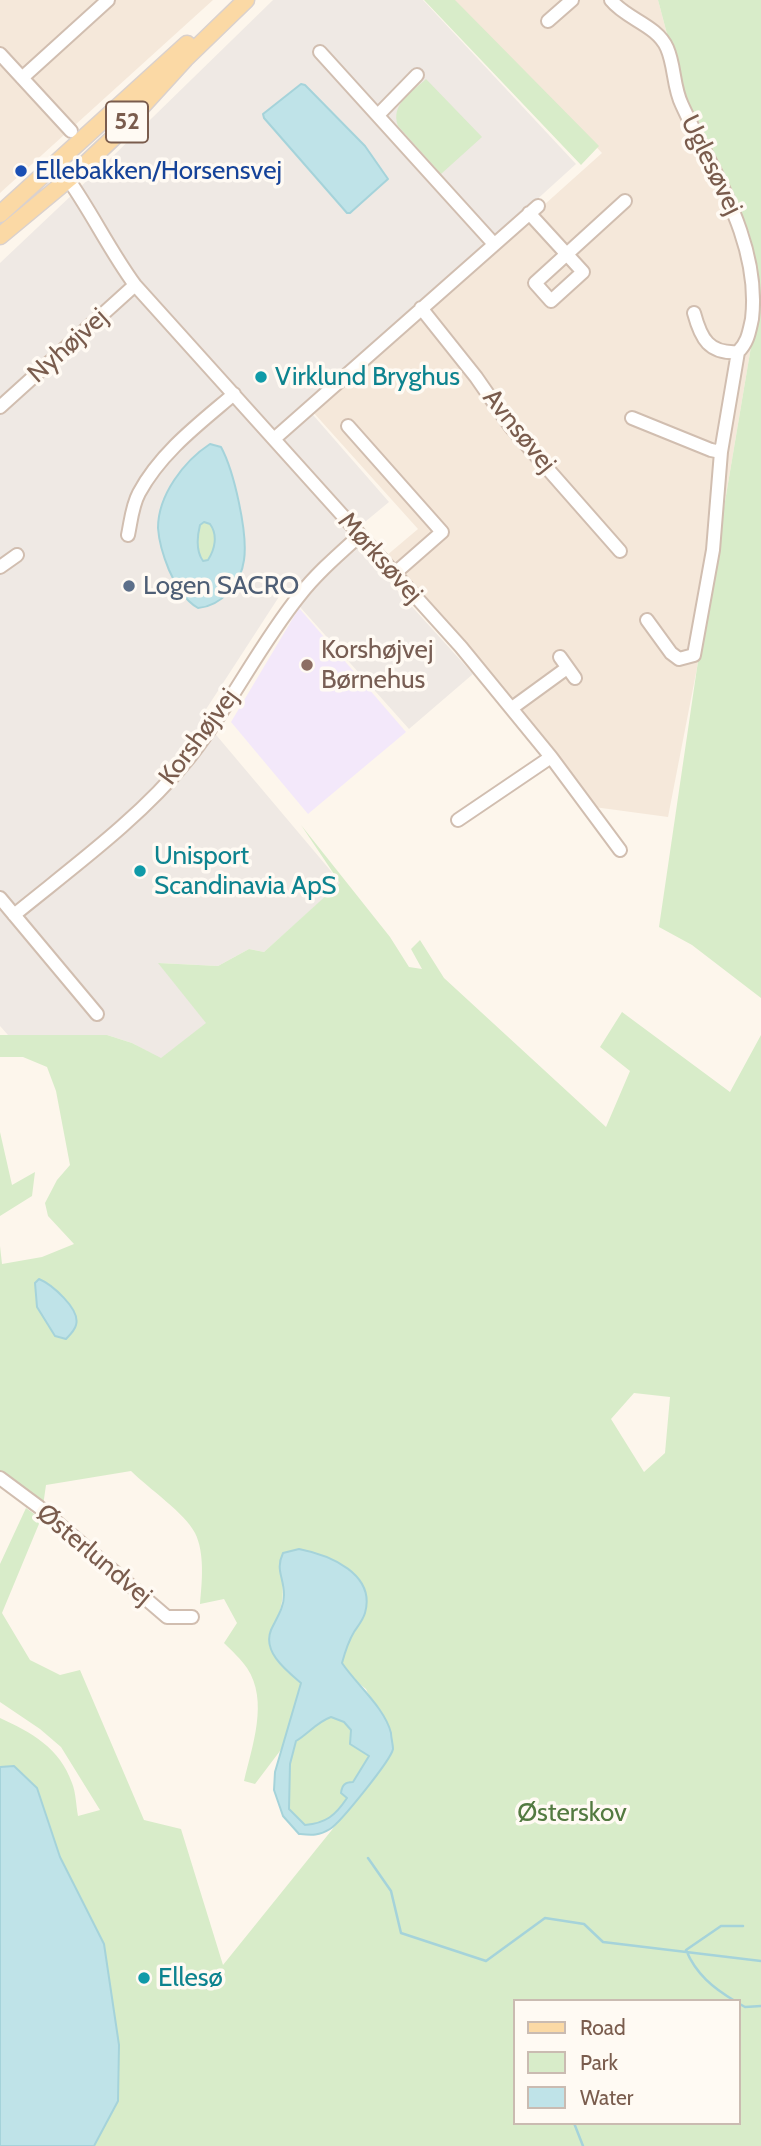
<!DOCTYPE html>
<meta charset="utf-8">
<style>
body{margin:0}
#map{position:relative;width:761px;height:2146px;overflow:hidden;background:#fdf6ec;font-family:Cabin,sans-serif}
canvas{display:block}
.legend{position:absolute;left:513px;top:1999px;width:228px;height:126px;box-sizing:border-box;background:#fffaf3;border:2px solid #cabbb1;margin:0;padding:9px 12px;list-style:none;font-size:21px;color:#7a5c4d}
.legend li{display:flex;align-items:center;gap:14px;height:35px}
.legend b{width:35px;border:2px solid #cabbb1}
</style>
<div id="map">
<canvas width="761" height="2146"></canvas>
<ul class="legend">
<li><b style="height:9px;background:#fbd9a5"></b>Road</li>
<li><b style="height:19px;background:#d8ecc9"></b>Park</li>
<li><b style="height:19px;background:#bfe3e8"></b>Water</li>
</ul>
</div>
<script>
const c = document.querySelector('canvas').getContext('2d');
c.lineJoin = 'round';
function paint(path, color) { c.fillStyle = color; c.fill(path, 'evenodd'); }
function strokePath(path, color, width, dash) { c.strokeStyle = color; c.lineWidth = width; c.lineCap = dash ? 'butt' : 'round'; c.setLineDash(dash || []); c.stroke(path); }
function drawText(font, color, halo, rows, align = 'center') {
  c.font = font + ' Cabin,sans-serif'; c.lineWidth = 7; c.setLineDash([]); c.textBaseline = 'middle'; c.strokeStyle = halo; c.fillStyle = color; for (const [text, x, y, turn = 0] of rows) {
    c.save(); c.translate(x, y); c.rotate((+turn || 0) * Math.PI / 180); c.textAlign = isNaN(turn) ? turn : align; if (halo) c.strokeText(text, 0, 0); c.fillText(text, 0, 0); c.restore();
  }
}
paint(new Path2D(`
 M0,0h213l-213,193z
 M454,0h204l26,98 65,134 9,39 -1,40 -60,357 -29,149 -74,-10 -106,-137 -102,-114 32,-27 -105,-117 289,-259z`), '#f5e8da');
paint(new Path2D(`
 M273,0h150l153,164 -269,244 82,94 -41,34 125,138 -64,55 -125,-140 -83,128 140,166 -77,69 -15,-3 -31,17 -59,-3 48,60 -46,36 -29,-16 -25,-8h-99l-8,-9v-763l112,-106z`), '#efe9e4');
paint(new Path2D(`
 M299,608l107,124 -98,82 -77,-92z`), '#f3e8fa');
paint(new Path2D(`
 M424,0h31l144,146 -18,19z
 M658,0h103v998l-69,-53 -33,-18 38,-259 60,-357 1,-40 -9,-39 -65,-134z
 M426,79l56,58 -41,37 -43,-48c-8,-22 14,-34 28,-47z
 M204,522l7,2c6,11 4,25 -3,36l-6,1c-6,-10 -4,-24 -2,-36z
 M301,825l89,112 19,30 13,2 -11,-20 9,-9 24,38 162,149 24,-56 -30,-24 22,-35 108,80 31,-57v1111h-667l24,-45 1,-56 -82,-257 -23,-22 -14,1v-49c31,14 60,30 72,65 4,10 4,22 6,33l22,-6 -39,-63 -21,-18 -40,-27v-138l26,-56 15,11 -39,94 28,47 30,15 20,-5 64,150 37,9 42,136 162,-201 8,-15 -27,-60 -14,-11 -10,-15 4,-15 6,-13 -70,-54c3,21 -3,35 -13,53l18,37 15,12 -19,64 -28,37 -11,-3c8,-35 25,-80 3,-113 -6,-9 -15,-17 -23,-25l13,-20 -13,-24 -24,5c2,-22 5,-51 -5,-71 -10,-20 -47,-45 -64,-62l-85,14 -3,21 -43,-34v-226l2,18 40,-7 32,-13 -26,-28 -3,-13 12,-23 13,-15 -14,-74 -9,-24 -24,-10h-23v-22h107l25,8 29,15 45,-35 -48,-60 60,3 31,-17 15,3 76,-69zM634,1393l36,4 -5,56 -21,19 -33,-53zM514,2001h224v122h-224z
 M0,1132l12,53 23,-13 -3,24 -32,20z
 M331,1717l13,5 26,34 -17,26 -12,11 6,5c-12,18 -21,25 -42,27l-16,-16 1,-45 6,-23c13,-8 21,-19 35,-24z`), '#d8ecc9');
const water = new Path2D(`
 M301,84l4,1 60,61 23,33 -38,34h-3l-83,-95 -1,-4z
 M210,444l11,3c13,24 27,86 23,113 -3,23 -22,46 -46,48 -14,-8 -22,-23 -29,-38 -5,-12 -10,-28 -11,-42 0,-33 26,-67 52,-84zM204,522l6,2c8,11 5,25 -2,36l-5,1c-7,-10 -6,-24 -3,-36z
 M39,1279c12,5 42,30 37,46 -1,5 -6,10 -10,14l-11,-3 -18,-29 -2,-24z
 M299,1549c31,6 77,25 66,64 -2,7 -7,13 -11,19 -6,10 -9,20 -12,31 14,21 43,45 49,70 0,4 2,12 2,16 -2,11 -53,74 -63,80 -11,7 -19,6 -31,5l-16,-18 -9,-26 1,-18 26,-89c-14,-12 -39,-31 -30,-53 5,-11 13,-22 13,-35 0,-18 -9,-25 -1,-42zM331,1717l13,5 7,8 -1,14 19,12 -16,26c-8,0 -11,3 -12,11l6,5c-12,18 -21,25 -42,27l-16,-16 1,-45 6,-23c13,-8 21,-19 35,-24z
 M14,1766l23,22 23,69 44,87 15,101 -1,56 -24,45h-94v-379z`);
paint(water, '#bfe3e8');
strokePath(water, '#a5d3da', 2);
strokePath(new Path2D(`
 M368,1858l23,33 10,42 85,28 59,-43 39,6 19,18 158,19
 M735,2001c-22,-13 -39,-27 -49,-51l35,-24h22
 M738,2003l7,4 16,-1
 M574,2123l9,23`), '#a5d3da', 2.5);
const minor = new Path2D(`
 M611,0c15,19 46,25 56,48 8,18 6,39 15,57 30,66 79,137 70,214 -3,13 -4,23 -14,33 -29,2 -37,-13 -44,-39
 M548,21l24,-21
 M320,52l174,192
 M0,54l71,77
 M22,78l86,-78
 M379,114l38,-39
 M68,179c24,34 42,72 67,106l326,362 90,110 69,93
 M529,213l54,59 -32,29 -16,-18 90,-82
 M421,308l55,69 34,49 110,125
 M0,407l135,-122
 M632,418l79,32 10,2
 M348,426l94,106 -48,42
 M274,439l264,-233
 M128,535c3,-14 4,-29 11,-42 22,-41 61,-70 95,-99
 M0,567l17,-12
 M647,620l24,33 8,6 15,-4 19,-105 8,-98 17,-100
 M560,657l15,21
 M512,708l55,-40
 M458,820l93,-63
 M0,898l97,116
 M14,915c60,-49 125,-96 174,-156 41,-51 70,-112 111,-163 17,-22 39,-41 60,-60
 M0,1478l39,29 128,110h25`);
const major = new Path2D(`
 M0,214l187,-170
 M0,236l77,-64 36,-34 72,-79 61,-59`);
strokePath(minor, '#d1beb0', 16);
strokePath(major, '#dad1cd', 19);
strokePath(minor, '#fff', 12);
strokePath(major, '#fbd9a5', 16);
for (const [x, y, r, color] of [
 [21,171,7,"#1a4fb4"],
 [261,377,7,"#0f9aa8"],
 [129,586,7,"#5c6f8a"],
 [307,665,7,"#8d6e63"],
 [140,871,7,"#0f9aa8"],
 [144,1978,7,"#0f9aa8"]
]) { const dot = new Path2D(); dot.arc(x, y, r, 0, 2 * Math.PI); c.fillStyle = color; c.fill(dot); strokePath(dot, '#fffaf3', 2.5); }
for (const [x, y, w] of [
 [127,122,42]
]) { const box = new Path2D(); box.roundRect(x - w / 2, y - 20.5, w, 41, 5); c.fillStyle = '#fffaf3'; c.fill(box); strokePath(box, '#7a5c4d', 2); }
drawText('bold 24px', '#7a5c4d', null, [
 ["52",127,122]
]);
drawText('26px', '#7a5c4d', '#fffaf3', [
 ["Uglesøvej",711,165,64],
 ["Nyhøjvej",68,346,-42],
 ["Avnsøvej",519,431,51],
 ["Mørksøvej",380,558,48],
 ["Korshøjvej",199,737,-53],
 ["Østerlundvej",94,1555,40]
]);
drawText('26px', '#164399', '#fffaf3', [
 ["Ellebakken/Horsensvej",35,171]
], 'left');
drawText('26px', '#0d838f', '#fffaf3', [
 ["Virklund Bryghus",275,377],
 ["Unisport",154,856],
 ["Scandinavia ApS",154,886],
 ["Ellesø",158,1978]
], 'left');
drawText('26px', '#4e5e75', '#fffaf3', [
 ["Logen SACRO",143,586]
], 'left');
drawText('26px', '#785e54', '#fffaf3', [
 ["Korshøjvej",321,650],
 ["Børnehus",321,680]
], 'left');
drawText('26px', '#537a41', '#fffaf3', [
 ["Østerskov",572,1813]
]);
</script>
